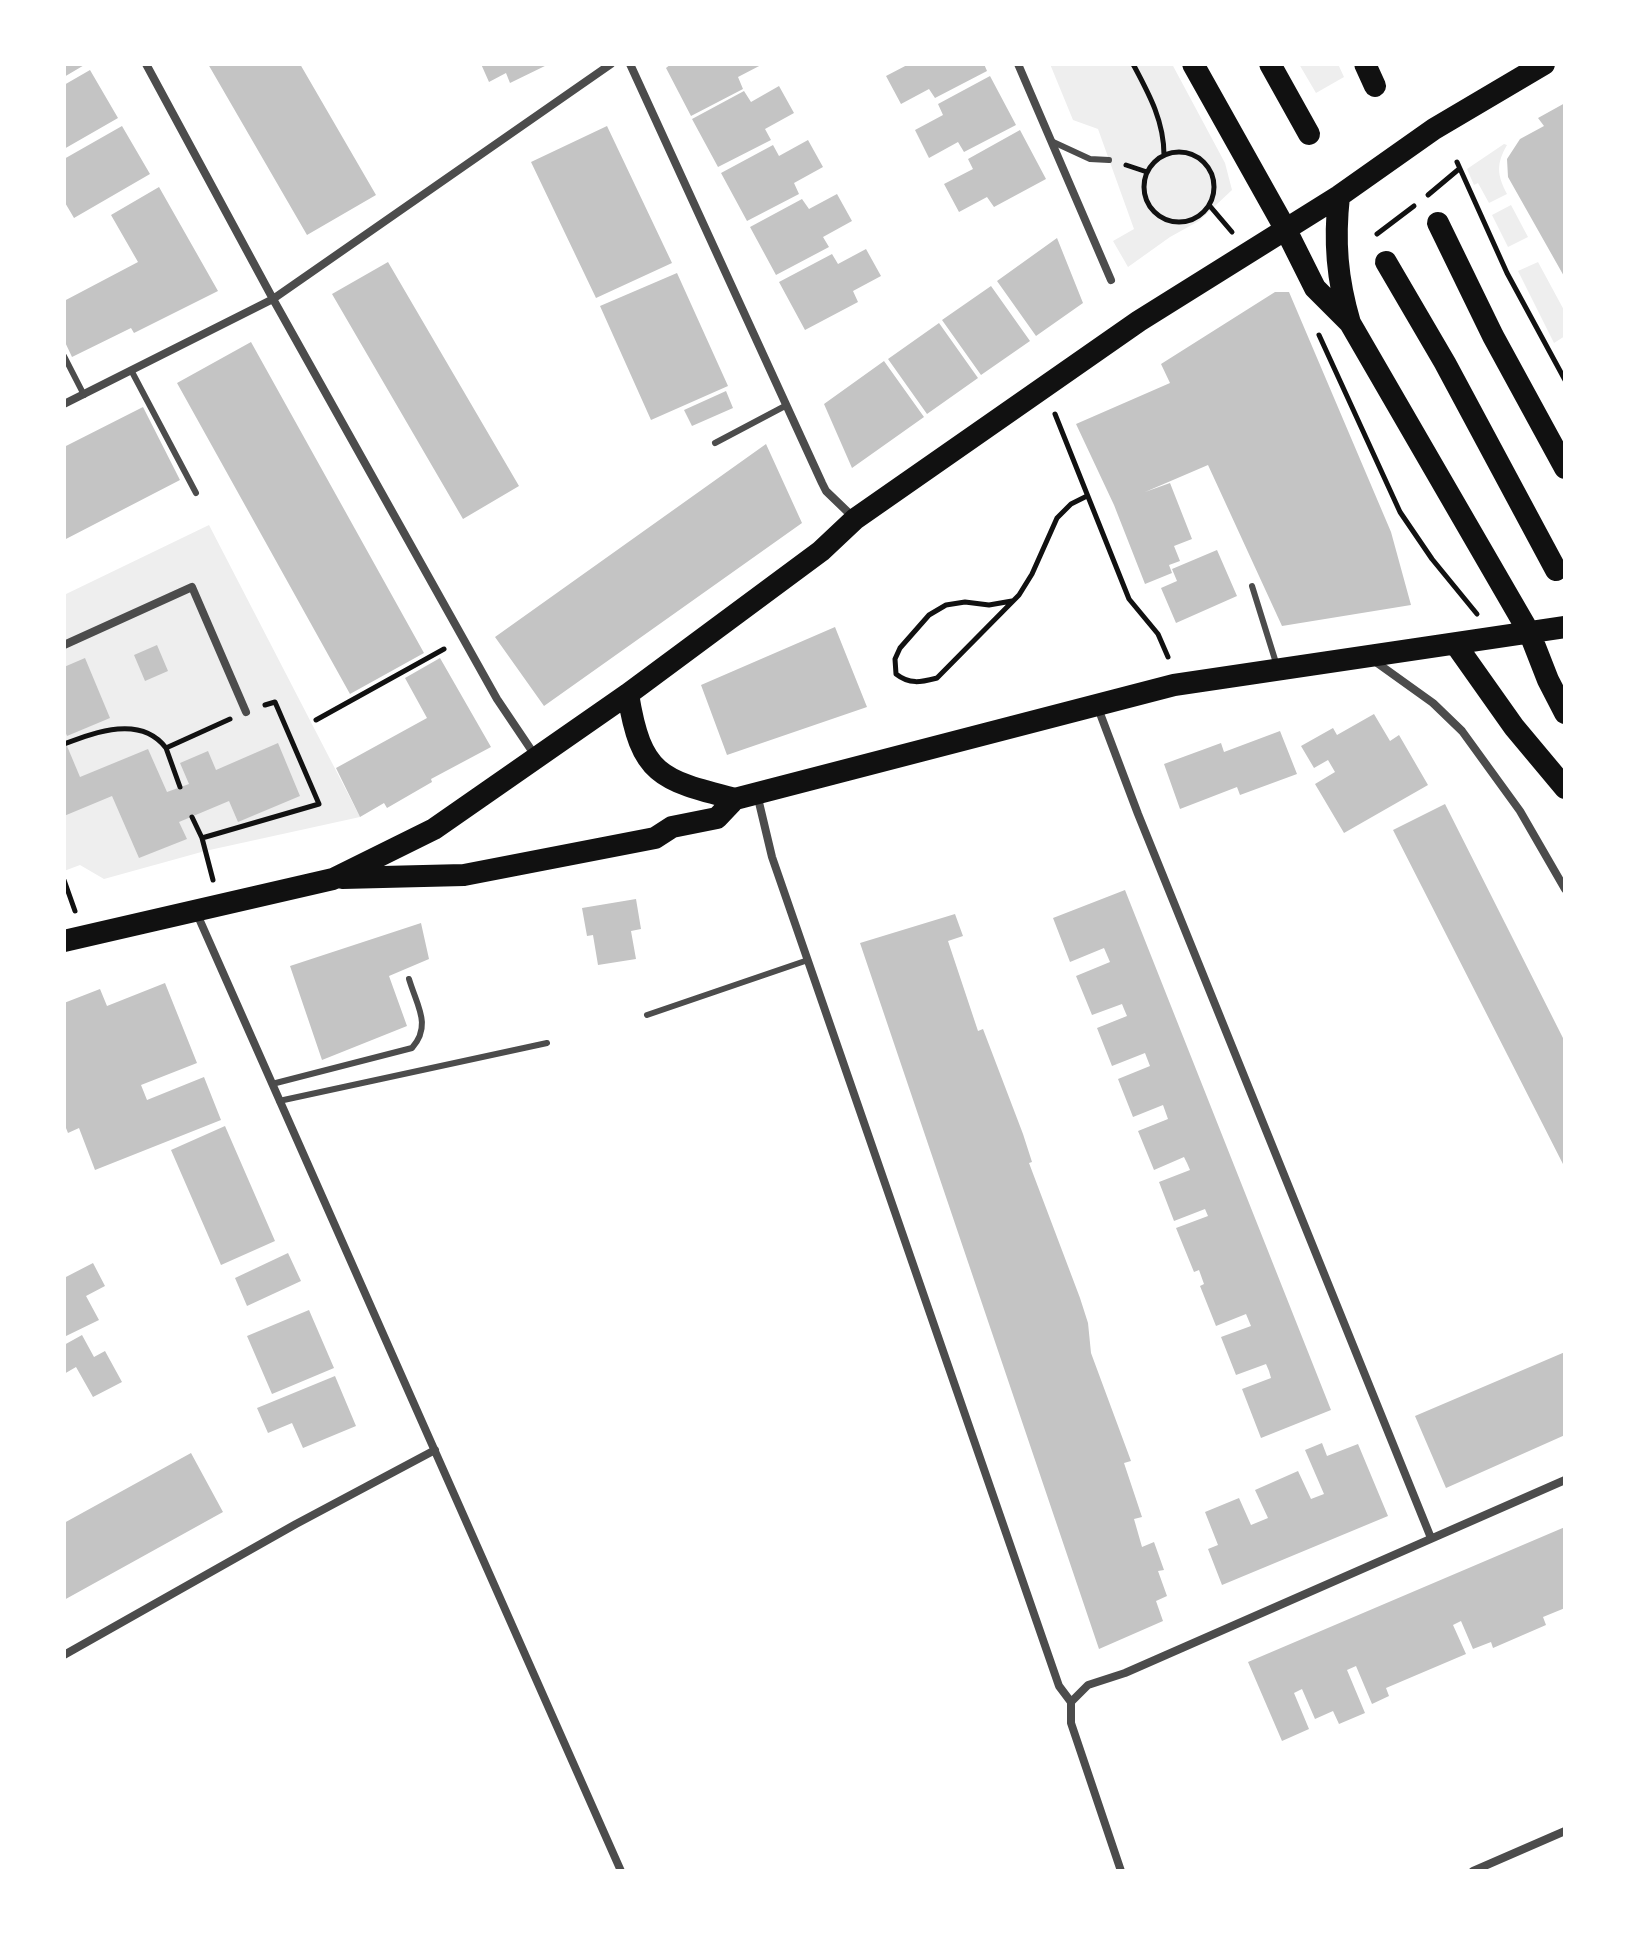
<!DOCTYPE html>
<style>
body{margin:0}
#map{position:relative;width:1629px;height:1935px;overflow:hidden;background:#fff;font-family:"Sofia Sans Condensed",sans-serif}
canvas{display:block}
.frame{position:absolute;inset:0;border:66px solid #fff;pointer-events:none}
</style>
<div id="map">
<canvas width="1629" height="1935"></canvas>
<div class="frame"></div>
</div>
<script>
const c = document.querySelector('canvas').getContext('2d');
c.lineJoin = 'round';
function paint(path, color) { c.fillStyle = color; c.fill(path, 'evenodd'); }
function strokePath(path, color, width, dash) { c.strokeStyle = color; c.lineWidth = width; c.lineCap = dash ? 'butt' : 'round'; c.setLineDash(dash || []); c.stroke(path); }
paint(new Path2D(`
 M1050,64h122l53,99 7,27 -33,31 -29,16 -42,30 -15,-26 21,-12 -36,-100 -25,-9z
 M1299,64h39l6,13 -28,16z
 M1504,144l3,1c-11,19 -10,30 0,49l-18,9 -11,-20 -4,2 -7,-16z
 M1511,205l17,32 -20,10 -16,-32z
 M1538,262l27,50v24l-11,7 -36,-72z
 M209,525l151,292 -155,34 -101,28 -24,-14 -16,6v-276z`), '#eee');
paint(new Path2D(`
 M64,64h22l-22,13z
 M208,64h92l76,131 -69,40z
 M481,64h68l-39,19 -4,-10 -17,9z
 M671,64h92l-25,13 5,12 -52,27 -25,-48z
 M909,64h75l3,7 -52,27 -6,-9 -28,15 -15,-28z
 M90,70l28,48 -54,31v-64z
 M990,76l26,49 -52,27 -6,-10 -29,16 -14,-28 28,-15 -5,-11z
 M779,86l15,27 -29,16 6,11 -53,27 -26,-48 52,-28 7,11z
 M1565,103v175l-57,-101 -1,-18 13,-20 24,-13 -6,-8z
 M122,126l28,48 -76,44 -10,-17v-42z
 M607,126l65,137 -76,35 -65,-136z
 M1020,130l26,49 -52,28 -7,-10 -28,15 -15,-28 29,-15 -5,-10z
 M808,140l15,27 -29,16 5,11 -52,27 -26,-48 52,-28 6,11z
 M159,187l59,104 -84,42 -3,-5 -59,29 -8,-17v-39l74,-39 -27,-47z
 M837,194l15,27 -29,16 6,10 -53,28 -26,-48 52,-28 7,10z
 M1057,238l26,65 -47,33 -39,-55z
 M866,249l15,27 -28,15 5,11 -53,28 -26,-48 53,-28 6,10z
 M388,262l131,224 -56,33 -131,-225z
 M677,273l51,113 -77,34 -51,-114z
 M991,286l39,55 -49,34 -39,-55z
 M1275,292h14l102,240 20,73 -129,21 -74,-161 -63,27 25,-9 22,56 -18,7 6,15 -11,4 3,8 -27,11 -31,-79 -38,-81 94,-41 -9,-19z
 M939,323l39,55 -51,36 -39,-55z
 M251,342l173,311 -74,41 -173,-311z
 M884,361l40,56 -72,51 -28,-64z
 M726,391l7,17 -41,18 -8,-16z
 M143,407l37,73 -116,60v-93z
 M766,444l36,79 -258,183 -49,-69z
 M1217,550l20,46 -61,27 -15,-35 16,-7 -5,-12z
 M835,627l32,80 -140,48 -26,-70z
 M157,645l11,26 -23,10 -11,-26z
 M85,658l25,60 -43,18 -3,-7v-62z
 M440,658l51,89 -60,32 1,3 -45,26 -3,-5 -24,14 -24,-49 91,-50 -22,-40z
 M1374,714l16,27 9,-6 29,50 -84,48 -29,-49 20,-12 -7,-12 -14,8 -13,-22 32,-18 4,7z
 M1280,731l17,43 -57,21 -3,-8 -57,22 -16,-45 57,-21 3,9z
 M278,743l22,53 -62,26 -9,-21 -50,21 8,17 -48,19 -27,-62 -48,20v-69l3,-1 13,31 68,-28 19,43 22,-8 -9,-21 28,-12 8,19z
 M1445,804l120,238v126l-172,-338z
 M1125,890l206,520 -70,28 -19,-49 29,-11 -2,-7 -3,-7 -30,11 -15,-38 30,-11 -5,-12 -30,12 -16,-40 4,-2 -5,-14 -5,2 -18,-44 32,-12 -3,-7 -31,12 -15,-39 31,-12 -3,-7 -3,-6 -30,13 -16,-39 30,-12 -5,-14 -30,12 -15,-38 32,-13 -5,-13 -33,13 -15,-38 30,-12 -3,-7 -2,-5 -30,11 -16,-39 34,-14 -6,-14 -34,14 -17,-44z
 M636,899l5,30 -10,2 5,28 -38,6 -5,-30 -6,1 -5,-28z
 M955,914l8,22 -15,5 30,90 5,-2 40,105 9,28 -3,1 51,135 8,25 3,30 40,108 -7,2 18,54 -8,2 8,28 12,-5 10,28 -6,1 9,25 -11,5 7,20 -64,28 -239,-706z
 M421,923l8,36 -40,17 18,50 -85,34 -32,-94z
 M165,983l32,80 -56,22 6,15 57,-23 17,43 -126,50 -16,-42 -11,5 -4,-10v-120l36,-14 7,17z
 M225,1126l50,115 -54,24 -50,-115z
 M288,1253l13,28 -54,25 -12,-28z
 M93,1263l12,23 -19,10 13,24 -35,17v-59z
 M309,1310l25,58 -62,26 -25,-58z
 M82,1335l12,22 11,-6 17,31 -29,15 -17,-30 -12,7v-29z
 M1565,1352v83l-119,53 -31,-72z
 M335,1376l21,50 -53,22 -11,-25 -24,10 -11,-25z
 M1322,1443l5,13 31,-12 30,72 -166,69 -14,-36 10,-4 -13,-33 34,-14 12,27 17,-7 -13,-28 43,-19 13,28 13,-5 -19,-44z
 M191,1453l32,59 -159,88v-77z
 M1565,1527v81l-22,9 3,8 -53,23 -2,-6 -18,7 -12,-28 -8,4 13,29 -80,34 3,8 -17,8 -16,-38 -9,4 18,43 -26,11 -6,-13 -18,8 -13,-30 -8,4 15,36 -27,12 -34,-79z`), '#c4c4c4');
strokePath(new Path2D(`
 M1133,64c16,30 31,57 31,91
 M1144 187a35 35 0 1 1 70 0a35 35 0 1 1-70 0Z
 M1457,162l50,111 58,107
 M1126,165l21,7
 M1428,195l31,-26
 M1209,205l23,27
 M1377,234l37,-28
 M1319,335l81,177 32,47 45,55
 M1055,414l74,185 29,35 10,23
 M1012,601l-23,4 -24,-3 -19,3 -17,10 -29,33 -5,11 1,15c14,11 25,8 41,4l82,-83 13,-21 25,-56 14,-14 16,-8
 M316,720l128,-71
 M64,744c32,-12 77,-29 102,4
 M180,787l-14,-39 64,-29
 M192,817l10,21 117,-34 -44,-102 -10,3
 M202,838l11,42
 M64,880l11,31`), '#111', 5);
strokePath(new Path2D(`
 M1051,141l39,18 19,1
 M64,356l20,39
 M131,370l65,123
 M715,443l70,-37
 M1252,586l25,80
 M647,1015l161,-55
 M272,1084l140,-36c20,-23 5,-42 -3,-69
 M279,1101l268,-58`), '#4c4c4c', 6);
strokePath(new Path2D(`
 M146,64l127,235 224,400 39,58
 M630,64l192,419 4,8 27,26
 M1018,64l93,216
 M64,404l209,-105 338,-235
 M64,645l128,-58 54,125
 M1373,660l60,43 29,28 58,80 45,78
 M1098,708l40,106 293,724
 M757,794l15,63 287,829 12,16v21l50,148
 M197,914l424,957
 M64,1655l232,-131 139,-74
 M1071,1702l17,-17 37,-12 440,-193
 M1473,1871l92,-40`), '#4c4c4c', 8);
strokePath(new Path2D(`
 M1193,64l93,166 29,58 34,34
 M1270,64l39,70
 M1365,64l10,22
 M1339,196c-5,45 -2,83 11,127l180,311 18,46 17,33
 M1438,223l55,113 72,132
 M1386,262l59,101 111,207
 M1456,645l58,82 51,61
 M628,694c13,81 32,86 107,105
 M342,878l122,-3 191,-37 17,-11 45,-9 18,-19 439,-114 391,-58
 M64,941l269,-62 101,-50 194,-135 193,-143 34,-32 284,-198 200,-125 95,-67 110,-65`), '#111', 22);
</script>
